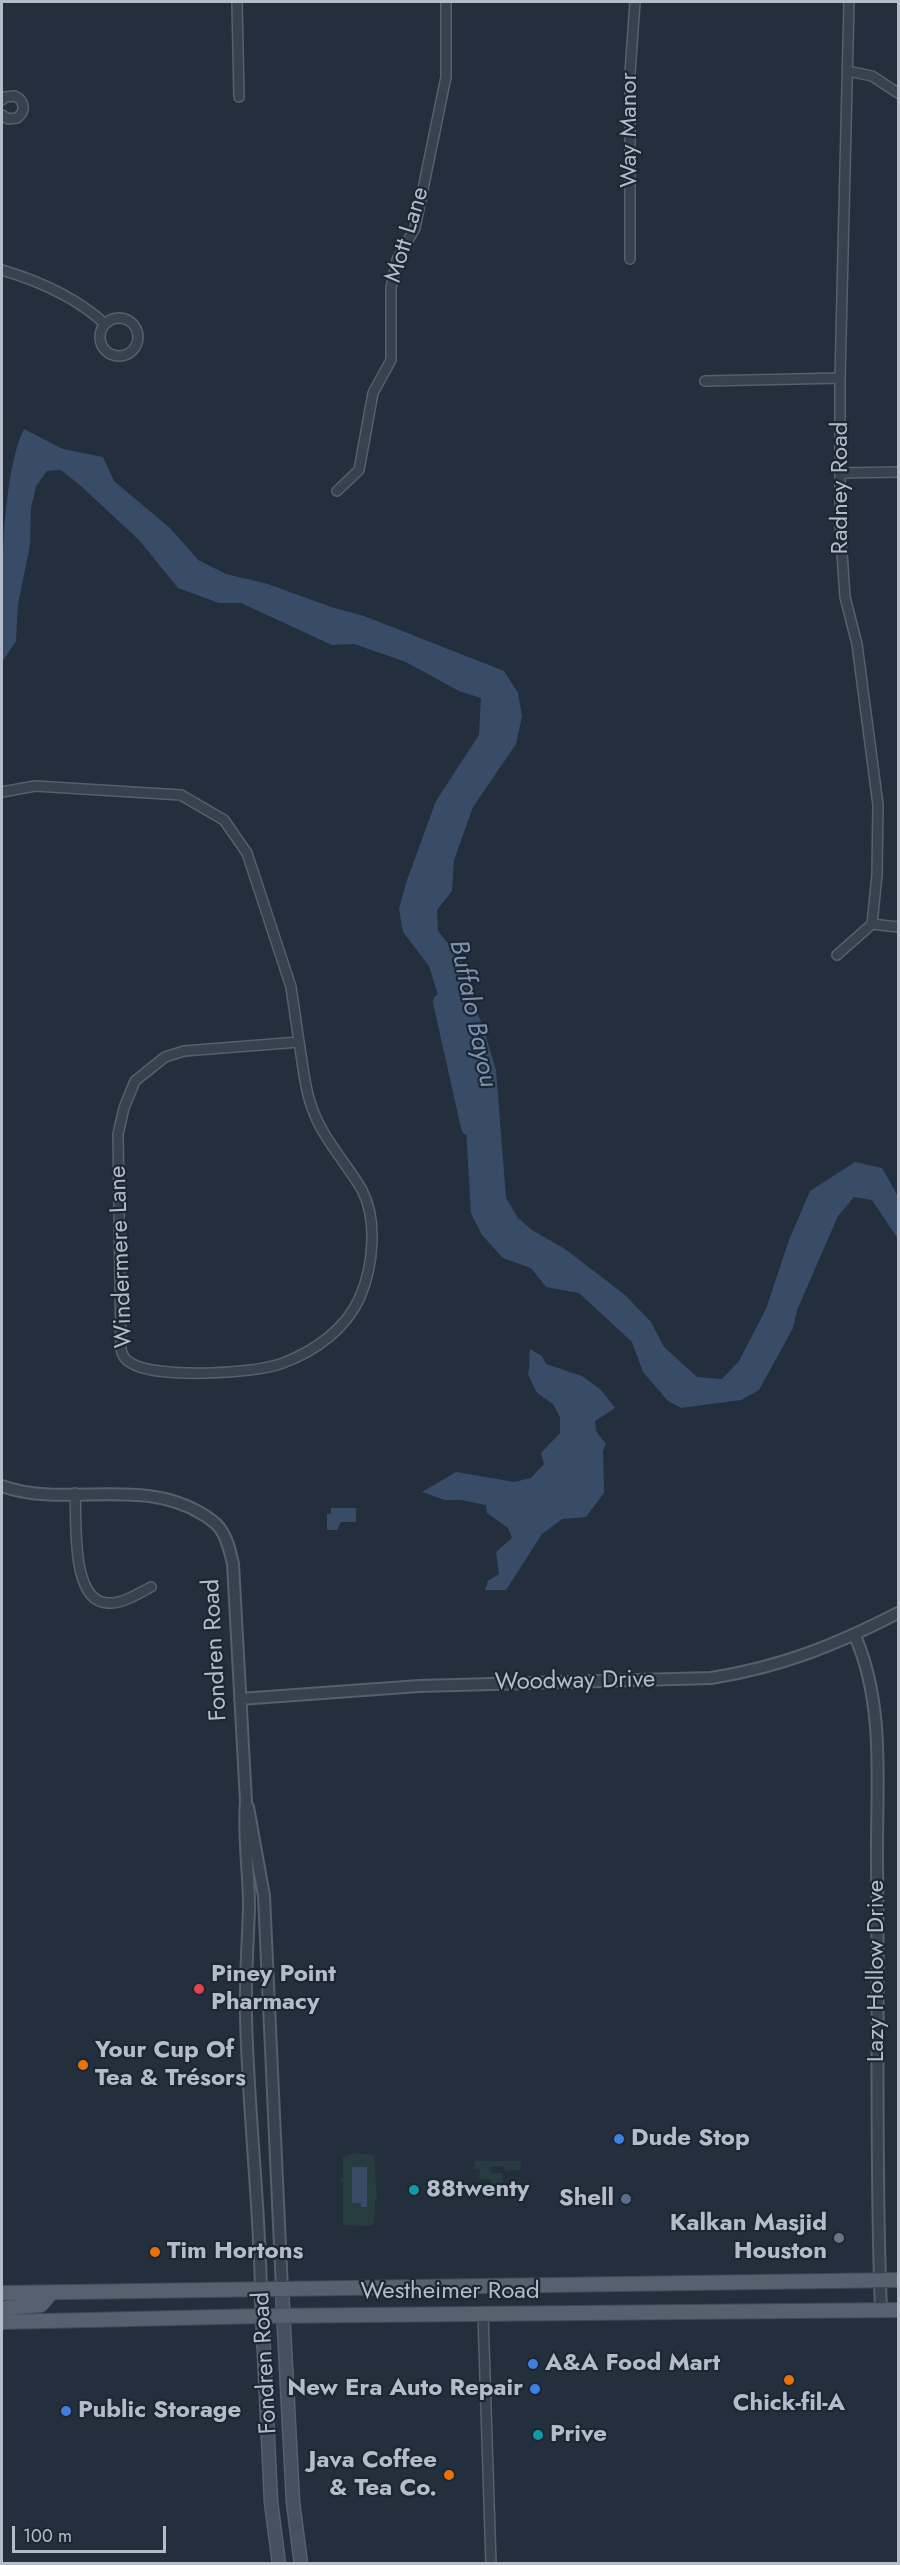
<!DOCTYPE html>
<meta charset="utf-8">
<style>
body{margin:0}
#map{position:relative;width:900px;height:2565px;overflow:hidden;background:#242f3e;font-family:Jost,sans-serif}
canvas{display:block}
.frame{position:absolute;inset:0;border:3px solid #b4bcc9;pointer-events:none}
.scale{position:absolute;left:12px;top:2526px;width:154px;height:27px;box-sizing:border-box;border:3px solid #b4bcc9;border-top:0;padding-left:8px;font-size:18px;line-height:21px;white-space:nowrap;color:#b4bcc9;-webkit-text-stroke:4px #1d2633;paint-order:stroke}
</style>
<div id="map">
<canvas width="900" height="2565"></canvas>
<div class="frame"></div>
<div class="scale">100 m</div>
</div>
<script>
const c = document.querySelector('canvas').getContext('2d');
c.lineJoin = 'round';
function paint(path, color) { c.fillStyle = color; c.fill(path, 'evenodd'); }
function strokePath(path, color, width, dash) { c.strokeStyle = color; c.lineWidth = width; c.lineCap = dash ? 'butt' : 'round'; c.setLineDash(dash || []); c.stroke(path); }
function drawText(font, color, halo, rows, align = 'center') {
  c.font = font + ' Jost,sans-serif'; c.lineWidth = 4.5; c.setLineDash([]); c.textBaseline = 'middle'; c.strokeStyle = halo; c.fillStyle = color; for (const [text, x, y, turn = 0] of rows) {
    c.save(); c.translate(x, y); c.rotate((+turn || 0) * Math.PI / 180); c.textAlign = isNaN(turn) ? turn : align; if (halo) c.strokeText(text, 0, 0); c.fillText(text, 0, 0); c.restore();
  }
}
paint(new Path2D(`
 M355,2153l19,2 3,44h-2v16l-2,1 1,7 -3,3 -28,-1v-44h-3v-3h3v-21z
 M475,2161h46v9l-16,1v-5l-14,1v6h11v14h-3v3h-9l1,-11h-12l1,-9 -7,-1z`), '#263c3f');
paint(new Path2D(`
 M24,429l39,20 40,8 11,24 57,48 27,31 28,14 42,10 63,23 33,9 140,55 14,22 4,23 -6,28 -43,63 -19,53 -2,31 -15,19 1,21 27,34v18l17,41 14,46 10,128 12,20 14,12 33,19 60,46 26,27 13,25 33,30 25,2 17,-18 27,-52 23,-69 21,-49 45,-29 27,6 16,28v43l-26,-39 -18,-3 -16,19 -41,94 -4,18 -34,62 -18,10 -60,8 -13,-7 -25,-29 -11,-30 -53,-49 -33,-6 -15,-19 -28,-10 -21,-23 -11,-22 -8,-137 -34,-110 -26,-34 -4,-23 7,-26 30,-82 43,-66 2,-37 -22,-7 -53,-29 -52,-18 -22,1 -91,-42h-22l-41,-15 -39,-48 -58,-54 -20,-16 -14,1 -11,15 -5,22 -1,37 -12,59 -2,37 -14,21c-1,-60 -2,-185 22,-233z
 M530,1349l12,7 4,8 36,12 19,14 14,18 -20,13 1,10 10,13 -3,7 1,42 -18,24 -24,2 -20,15 -36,56h-21l3,-9 11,-7 -3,-22 16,-14 -4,-10 -21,-15 -1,-8 -25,-5h-16l-23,-8 34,-20 58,10 17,-4 13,-14 -3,-11 19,-20v-16l-7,-13 -16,-11 -9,-19c3,-9 0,-16 2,-25z
 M331,1508h25v14h-15l-4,8h-10v-16h4z
 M352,2167h15v40h-6v-4h-9z`), '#394c67');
strokePath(new Path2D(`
 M442,1002l28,125`), '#394c67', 18);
const minor = new Path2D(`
 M237,2l2,95
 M848,71l24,5 26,17
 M2,100l3,-3 10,-1c10,5 11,15 2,22l-9,1 -6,-4
 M630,259v-186l5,-71
 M2,270c37,11 74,27 103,54
 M100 337a19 19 0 1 1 38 0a19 19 0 1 1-38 0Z
 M705,381l135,-3
 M841,473l57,-1
 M337,491l22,-21 14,-77 18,-33v-72l6,-28 18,-32 31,-151v-75
 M2,792l33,-6 146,9 43,25 23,33 44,134 8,55
 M872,924l26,3
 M837,955l35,-31 5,-49 1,-70 -21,-161 -12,-47 -5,-74v-145l9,-376
 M299,1042c4,23 6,50 15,71 11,28 33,51 48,77 16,30 11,77 -2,107 -14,32 -45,54 -77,66 -28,11 -127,16 -152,0 -6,-3 -9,-8 -10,-14l-3,-215 6,-26 11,-27 30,-24 19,-6z
 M75,1493c2,27 -5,109 33,110 15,1 31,-10 43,-16
 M483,2314l8,250`);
const tertiary = new Path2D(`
 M2,1486c63,23 139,-11 202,29 6,4 13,8 17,15 7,10 9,22 12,34l13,237c-3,35 3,70 3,105 -1,37 -4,73 -3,110 2,92 13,182 15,274
 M855,1636c31,71 21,152 22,228 2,149 -2,297 4,446
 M240,1699l179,-13 292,-8c70,-11 125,-33 187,-65
 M248,1807l16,89 18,394`);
const secondary = new Path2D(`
 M261,2290l10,212 8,62
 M282,2290l11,212 8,62`);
const primary = new Path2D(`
 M2,2293l896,-13
 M2,2316l4,-8 35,-3 10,-12
 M2,2322l260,-6 636,-6`);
strokePath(minor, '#565f6c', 12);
strokePath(tertiary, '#565f6c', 14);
strokePath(secondary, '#565f6c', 15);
strokePath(primary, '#414a57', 16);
strokePath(minor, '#38414e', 9);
strokePath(tertiary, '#38414e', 10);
strokePath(secondary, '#465061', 12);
strokePath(primary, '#56606e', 14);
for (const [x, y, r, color] of [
 [199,1989,6,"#e0444e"],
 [83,2065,6,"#e8710a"],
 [619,2139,6,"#3f7fe0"],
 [414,2190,6,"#0f9aa8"],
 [626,2199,6,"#5c6f8a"],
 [839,2238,6,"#6b7280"],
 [155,2252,6,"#e8710a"],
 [533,2364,6,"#3f7fe0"],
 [789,2380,6,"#e8710a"],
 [535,2389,6,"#3f7fe0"],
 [66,2411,6,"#3f7fe0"],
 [538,2435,6,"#0f9aa8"],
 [449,2475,6,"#e8710a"]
]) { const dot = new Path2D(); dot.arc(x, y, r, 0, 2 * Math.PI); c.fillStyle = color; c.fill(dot); strokePath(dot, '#1d2633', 2); }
drawText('24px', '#b4bcc9', '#1d2633', [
 ["Way Manor",630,130,-90],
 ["Mott Lane",408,235,-73],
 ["Radney Road",841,488,-90],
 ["Windermere Lane",122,1257,-92],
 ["Fondren Road",216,1650,-93],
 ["Woodway Drive",575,1682,-1],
 ["Lazy Hollow Drive",877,1971,-90],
 ["Westheimer Road",450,2292],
 ["Fondren Road",266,2363,-93]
]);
drawText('bold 24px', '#b4bcc9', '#1d2633', [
 ["Piney Point",211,1975],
 ["Pharmacy",211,2003],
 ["Your Cup Of",95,2051],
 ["Tea & Trésors",95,2079],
 ["Dude Stop",631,2139],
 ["88twenty",426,2190],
 ["Shell",614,2199,"right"],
 ["Kalkan Masjid",827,2224,"right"],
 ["Houston",827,2252,"right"],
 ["Tim Hortons",167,2252],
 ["A&A Food Mart",545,2364],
 ["New Era Auto Repair",523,2389,"right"],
 ["Chick-fil-A",789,2404,"center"],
 ["Public Storage",78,2411],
 ["Prive",550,2435],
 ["Java Coffee",437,2461,"right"],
 ["& Tea Co.",437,2489,"right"]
], 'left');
drawText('italic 26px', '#7c92b1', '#1d2633', [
 ["Buffalo Bayou",472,1014,78]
]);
</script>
